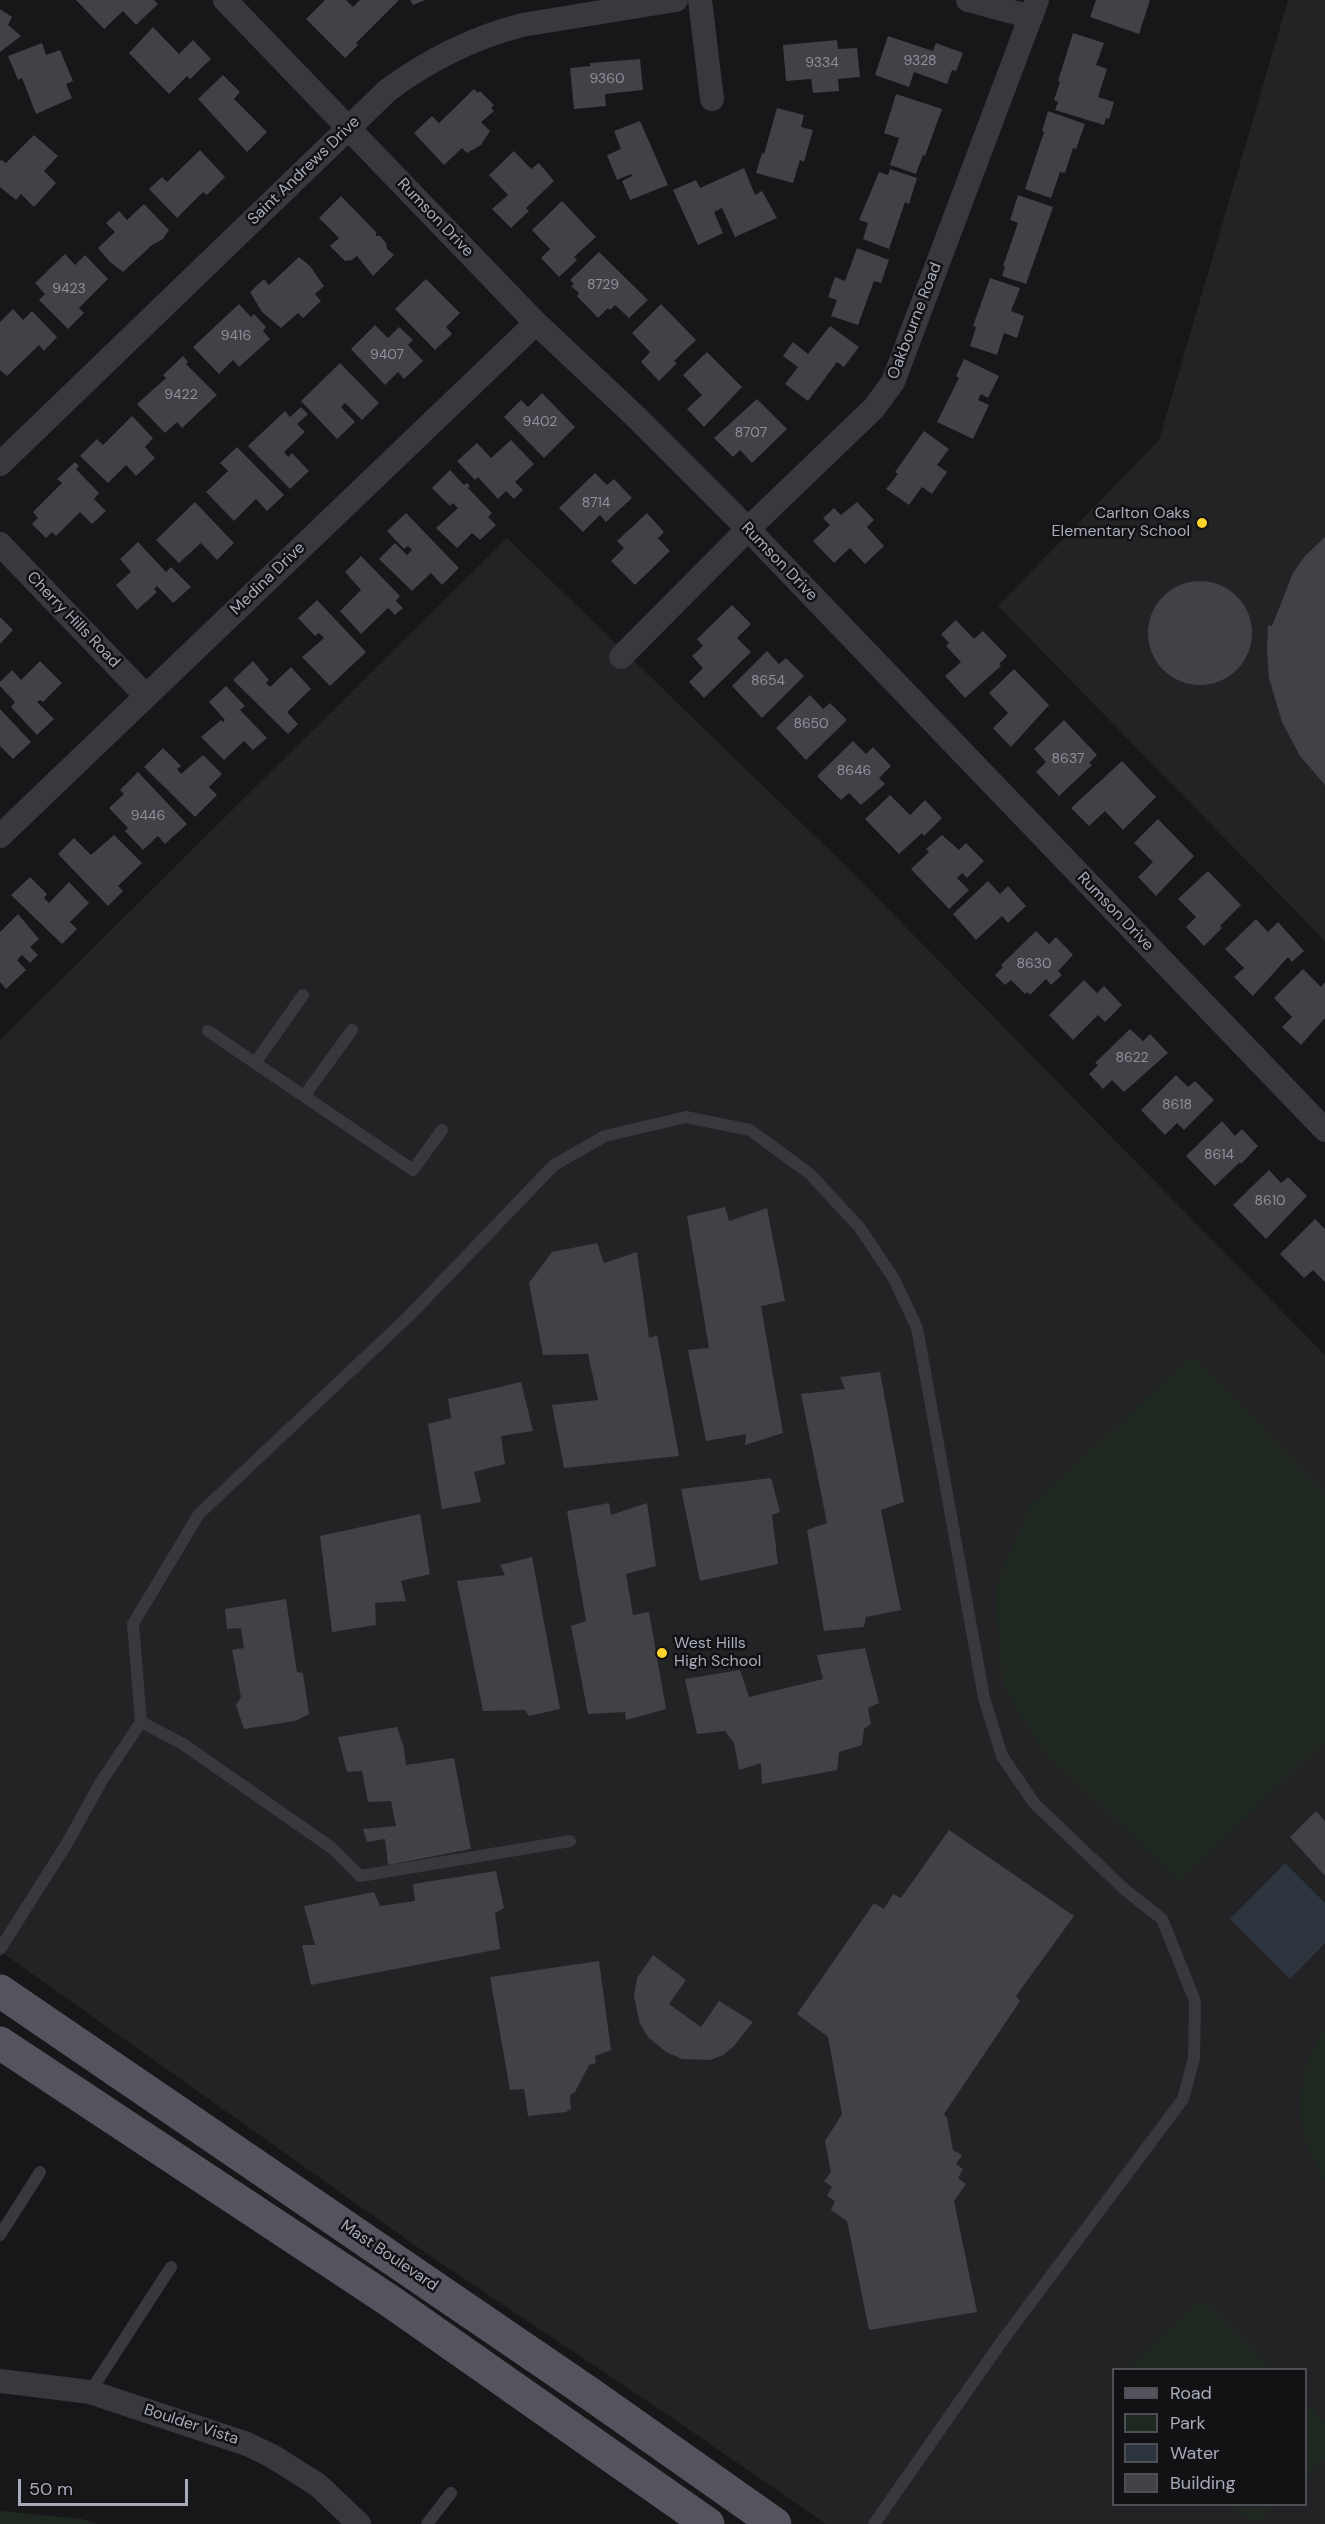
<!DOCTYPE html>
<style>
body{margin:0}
#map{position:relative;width:1325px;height:2524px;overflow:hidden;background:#171719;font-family:"DM Sans",sans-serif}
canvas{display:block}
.legend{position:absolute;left:1112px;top:2368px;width:195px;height:138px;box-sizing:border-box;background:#121214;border:2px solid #4e4f56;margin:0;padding:8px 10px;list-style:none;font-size:18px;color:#a8abba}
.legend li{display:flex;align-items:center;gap:12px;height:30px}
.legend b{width:30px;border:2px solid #4e4f56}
.scale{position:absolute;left:18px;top:2479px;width:170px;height:27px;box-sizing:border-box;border:3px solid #a8abba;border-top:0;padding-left:8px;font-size:18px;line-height:21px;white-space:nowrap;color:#a8abba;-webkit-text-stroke:4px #121214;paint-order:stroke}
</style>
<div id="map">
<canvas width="1325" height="2524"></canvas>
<ul class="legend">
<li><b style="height:8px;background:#53545e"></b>Road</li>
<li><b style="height:16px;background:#1e2821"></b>Park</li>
<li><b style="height:16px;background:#2c343e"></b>Water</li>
<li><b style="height:16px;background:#414146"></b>Building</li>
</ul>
<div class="scale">50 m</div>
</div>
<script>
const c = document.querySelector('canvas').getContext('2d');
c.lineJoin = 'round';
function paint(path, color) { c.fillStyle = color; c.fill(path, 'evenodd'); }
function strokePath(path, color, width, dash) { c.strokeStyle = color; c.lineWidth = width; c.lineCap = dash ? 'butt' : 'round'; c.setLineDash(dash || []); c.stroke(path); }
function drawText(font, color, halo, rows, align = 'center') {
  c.font = font + ' "DM Sans",sans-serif'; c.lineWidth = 5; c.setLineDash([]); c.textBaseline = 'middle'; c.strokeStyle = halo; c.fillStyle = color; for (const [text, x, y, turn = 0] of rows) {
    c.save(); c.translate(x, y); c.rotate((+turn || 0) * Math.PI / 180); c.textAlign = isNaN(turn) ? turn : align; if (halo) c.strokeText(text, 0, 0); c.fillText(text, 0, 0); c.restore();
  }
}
paint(new Path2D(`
 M1288,0h37v941l-327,-335 161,-166z
 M507,538l343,332 475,485v1169h-499l-158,-109 -238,-159 -430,-305v-911zM1114,2370h192v134h-192z`), '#232326');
paint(new Path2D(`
 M1193,1355l132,137v250l-146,140 -134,-129 -42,-66 -8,-99 35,-82z
 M1325,2028v153c-32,-48 -33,-104 0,-153z
 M1196,2303h13l65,66h-146z
 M1306,2402l19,21v37l-19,18z
 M1232,2505h45l-15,14 -14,1z
 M0,2511l82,8 15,5h-97z`), '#1e2821');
paint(new Path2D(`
 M1285,1863l40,40v40l-35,36 -60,-60z`), '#2c343e');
paint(new Path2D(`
 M76,0h78l4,4 -22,21 -13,-14 -19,18z
 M325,0h21l7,7 7,-7h39l-43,43 2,2 -13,13 -39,-39z
 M410,0h15l-12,5z
 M1096,0h54l-11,34 -49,-17z
 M0,9l12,8 -4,8 13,11 -21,16z
 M153,27l26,27 14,-14 18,19 -21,20 -3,-3 -18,18 -40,-41z
 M1073,33l31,10 -8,22 11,4 -9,28 16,5 -5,17 -3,-1 -2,7 -49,-15 3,-8 -4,-2 6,-18 -2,-1z
 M888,36l45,15 3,-8 27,10 -7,18 -4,-1 -5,14 -33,-12 -5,15 -34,-12z
 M837,40l1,9 19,-1 3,29 -22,2 1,12 -26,2 -2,-14 -25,2 -3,-36z
 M42,43l4,12 14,-5 13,31 -7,3 6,14 -36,16 -14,-36 -4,2 -10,-24z
 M640,59l3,31 -38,4 1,12 -32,3 -4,-41 20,-2v-3z
 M223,75l17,17 -6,7 33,33 -20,20 -49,-53z
 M474,89l4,4 2,-2 14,14 -3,3 3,3 -13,11 9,9 -9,14 -14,8 -5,-5 -18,17 -30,-32 18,-17 7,7z
 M896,94l46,15 -17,47 -2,-1 -7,19 -26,-9 9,-27 -15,-5z
 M777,108l27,7 -3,12 12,3 -9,32 -4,-2 -7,23 -37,-10 6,-20 2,1z
 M1048,111l37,13 -9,25 -3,-1 -8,25 -5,-1 -9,26 -26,-9 19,-57 -2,-1z
 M640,121l28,64 -38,15 -8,-19 10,-5 -1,-2 -14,6 -10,-25 14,-6 -7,-18z
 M34,135l24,21 -14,15 12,12 -22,24 -13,-13 -5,6 -16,-13v-26l2,-1 4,3z
 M200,150l25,27 -18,18 -4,-3 -26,26 -28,-29 13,-12 5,5z
 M514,151l17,18 8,-6 15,18 -28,27 3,3 -18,17 -19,-19 16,-14 -19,-20z
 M744,168l11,27 7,-4 15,27 -42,19 -13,-29 -8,4 9,21 -25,12 -25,-55 23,-10 4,8z
 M890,169l27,9 -8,26 -4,-2 -16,47 -26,-10 5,-16 -9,-3 20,-48 9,3z
 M1018,195l35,12 -27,77 -24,-8 3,-9 -2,-1 15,-43 -8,-3z
 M341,196l35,36v4h4l6,7 1,6 7,6 -21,21 -16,-20 -5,4 -7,1 -15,-15 9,-8 -20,-20z
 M562,201l34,36 -22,20 3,3 -18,17 -18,-19 9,-9 -18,-19z
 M144,204l25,26 -6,9 -11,6 -29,27 -13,-10 -12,-14 17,-16 -9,-9 13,-12 8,9z
 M857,248l32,12 -8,23 -7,-2 -16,44 -27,-9 6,-16 -9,-3 7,-20 10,4z
 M599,252l49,48 -19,18 -14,-13 -5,5 -2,-2 -10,10 -21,-22 2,-3 -8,-7 3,-2 -4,-4z
 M65,254l10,11 10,-10 23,24 -29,29 5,5 -16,16 -29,-29 6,-6 -10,-11z
 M299,257l11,9 14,20 -9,8 6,7 -18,17 -5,-5 -17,15 -19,-16 -12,-20 14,-13 5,6z
 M990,278l30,10 -9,23 13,5 -7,22 -13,-5 -7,22 -27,-9 6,-19 -3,-1z
 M426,279l34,34 -14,14 6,7 -17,16 -40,-41z
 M239,304l12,13 3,-3 12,13 -3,4 7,8 -31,28 -6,-7 -14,14 -26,-27z
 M661,304l35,36 -22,21 3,2 -18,18 -18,-19 9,-10 -18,-19z
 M13,309l10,11 9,-9 25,26 -13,14 -5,-6 -32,31 -7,-6v-48z
 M375,325l13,13 11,-11 14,13 -5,5 15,16 -19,18 -6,-7 -13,13 -34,-36z
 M830,326l29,21 -15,20 -7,-5 -29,39 -23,-17 13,-17 -15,-11 10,-14 15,12z
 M707,352l35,35 -38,40 -17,-18 15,-14 -19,-20z
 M183,356l5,6 -2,2 31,31 -35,33 -5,-6 -12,11 -28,-29 29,-26 -3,-3z
 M964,359l35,17 -11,22 -7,-4 -3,6 11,5 -16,34 -36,-17 22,-44 -3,-2z
 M340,363l39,40 -17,17 -17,-17 -4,4 14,15 -18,17 -36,-38z
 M542,393l33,34 -31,31 -40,-41 17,-17 7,7z
 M757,399l30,30 -35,34 -12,-13 -7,7 -19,-19z
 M301,407l7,7 -11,10 8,8 -21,20 4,5 4,-4 17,18 -19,18 -42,-43 37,-35 5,6z
 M132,416l21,22 -8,9 10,11 -19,18 -10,-11 -18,18 -28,-27 17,-17 6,6z
 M924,431l25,18 -12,16 10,7 -15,22 -10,-7 -13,18 -23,-16 12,-15 -3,-2z
 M511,440l23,24 -19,18 8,8 -9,9 -8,-8 -8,8 -20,-22 -3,3 -18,-19 20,-18 14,15z
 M237,447l47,48 -17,16 -11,-12 -22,22 -28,-29 22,-21 -8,-8z
 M75,462l4,4 -3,3 23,24 -5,6 12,12 -14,13 -12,-12 -24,24 -4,-4 -6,6 -14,-14 6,-6 -5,-6 29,-29 -5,-4z
 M450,470l14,15 3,-2 3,3 -2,2 24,25 -4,4 8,8 -16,15 -8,-7 -15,15 -21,-20 22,-20 -5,-5 -3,3 -18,-18z
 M595,473l12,12 7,-6 18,19 -26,24 -6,-7 -17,17 -24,-24z
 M195,502l39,41 -17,17 -16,-17 -22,20 -23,-23z
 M857,502l17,18 -7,7 17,19 -19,18 -15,-16 -16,15 -21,-22 17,-16 -7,-7 11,-10 7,7z
 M406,513l53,55 -17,17 -11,-12 -19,18 -33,-32 16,-16 12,12 5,-5 -4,-4 -4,3 -17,-18z
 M647,513l17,19 -6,6 12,13 -35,34 -24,-24 13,-13 -7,-7z
 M1325,537v248l-25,-29 -18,-34 -13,-44 -2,-27 1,-26 4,1 21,-53 12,-17z
 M138,542l28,30 5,-5 20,20 -18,16 -16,-17 -3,3 3,3 -20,18 -21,-25 15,-13 -11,-13z
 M361,556l39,40 -4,5 7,7 -8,7 -7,-7 -27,26 -21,-23 21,-21 -16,-18z
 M1148 633a52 52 0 1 1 104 0a52 52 0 1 1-104 0Z
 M317,600l49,52 -36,34 -28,-29 22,-19 -5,-5 -4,3 -17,-18z
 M732,605l19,19 -14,14 14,14 -47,46 -15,-16 14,-14 -11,-12 11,-10 -6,-7z
 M0,617l13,13 -13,14z
 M956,620l18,19 9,-8 24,25 -8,8 2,2 -36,32 -20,-22 16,-14 -15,-16 3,-3 -8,-9z
 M767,651l12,13 7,-6 18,18 -42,42 -30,-32z
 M40,661l22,22 -19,19 -3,-2 -3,2 17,17 -17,16 -26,-28 4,-5 -15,-16v-4l12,-12 9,10z
 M253,661l16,19 -3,3 4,4 21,-20 20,22 -24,23 11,12 -10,10 -55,-54z
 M1014,669l35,36 -38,42 -18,-19 15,-15 -19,-20z
 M226,686l19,20 -5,4 27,28 -14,12 -9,-9 -20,19 -23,-23 20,-17 2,2 2,-2 -16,-18z
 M810,695l13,14 7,-6 17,17 -41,40 -30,-32z
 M0,709l31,33 -18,17 -13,-13z
 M1064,720l33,35 -8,8 3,2 -33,31 -23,-24 10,-10 -12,-13z
 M853,741l13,13 7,-7 18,19 -12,12 6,6 -24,21 -12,-12 -8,7 -24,-24z
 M163,748l18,18 -4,3 4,5 22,-19 19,19 -13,13 8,8 -22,22 -51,-50z
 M1122,761l34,36 -33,33 -18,-19 -16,15 -18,-18z
 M138,772l49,52 -22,20 -7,-8 -15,14 -18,-19 3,-3 -19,-20 15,-14 -4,-4z
 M890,795l20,20 15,-15 17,18 -18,18 -2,-3 -23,21 -34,-35z
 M1158,819l36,37 -38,40 -18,-19 15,-15 -19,-19z
 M114,835l28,28 -24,23 5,5 -15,15 -50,-52 16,-16 17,17z
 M942,835l17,15 7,-7 18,18 -17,17 -5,-5 -5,5 12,12 -20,19 -38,-40 18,-17 -3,-3z
 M1208,871l33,34 -21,21 2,2 -18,18 -18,-19 10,-10 -18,-18z
 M30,877l17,17 -3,4 5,5 20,-21 20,21 -19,19 7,7 -15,15 -51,-49z
 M988,881l12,13 8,-8 18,20 -18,17 -6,-7 -26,24 -23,-26z
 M18,914l21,25 -9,8 8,8 -8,8 -8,-8 -5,5 9,10 -20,19 -6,-7v-50z
 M1256,919l12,13 10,-10 26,29 -12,11 -4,-5 -35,39 -19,-19 10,-9 -19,-19z
 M1036,931l13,13 7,-7 17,18 -15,16 4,4 -11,10 -5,-6 -16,16 -3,-3 -2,2 -14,-14 -6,5 -10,-10 8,-8 -2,-2z
 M1303,969l18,18 4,-5v36l-24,27 -19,-18 10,-10 -18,-19z
 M1084,980l13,13 7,-7 18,19 -17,17 -7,-7 -25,25 -24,-25z
 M1130,1029l13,12 7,-7 18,19 -44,39 -12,-12 -9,9 -14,-15 9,-9 -3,-2z
 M1176,1075l12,12 7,-6 19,19 -30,30 -7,-7 -12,12 -24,-25z
 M1222,1121l13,15 7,-7 16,17 -17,18 -1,-2 -25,24 -29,-30z
 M1269,1170l12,13 7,-6 19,19 -41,43 -33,-34z
 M725,1207l4,14 38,-13 18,93 -24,5 22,127 -38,12 1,-11 -40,7 -18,-91 21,-2 -22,-132z
 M1315,1219l10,10v53l-12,-12 -9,8 -24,-24z
 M597,1243l7,20 33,-11 12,86 8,-3 22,121 -115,12 -12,-63 46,-5 -10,-46 -45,1 -14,-72 23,-31z
 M880,1372l24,130 -23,8 20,100 -35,7 -2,10 -40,4 -17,-101 20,-7 -26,-129 44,-5 -5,-12z
 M521,1382l12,49 -32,5 4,28 -31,8 7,30 -39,7 -14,-85 23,-6 -3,-19z
 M771,1478l9,34 -8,3 6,49 -78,17 -19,-92z
 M609,1503l2,12 36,-12 9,63 -30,8 7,41 16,-3 17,97 -40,11 -1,-8 -37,2 -17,-88 15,-5 -19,-110z
 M420,1514l10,60 -29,7 5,20 -31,2 1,22 -44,7 -12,-96z
 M532,1557l28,152 -31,7 -4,-6 -42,1 -26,-130 48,-6 -5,-10z
 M286,1599l11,73 6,1 6,41 -14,7 -51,8 -8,-24 5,-8 -9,-47 12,-2 -3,-20 -14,1 -2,-20z
 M865,1648l14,55 -11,5 3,16 -7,5 -2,16 -23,7 -2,18 -75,14 -1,-21 -22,7 -5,-27 -9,-12 -28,3 -12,-55 55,-9 9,27 74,-18 -6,-24z
 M397,1727l7,21 2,17 48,-7 17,91 -83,16 -3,-26 -18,3 -4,-13 33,-3 -5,-25 -23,1 -6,-31 -15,1 -9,-35z
 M1316,1811l9,10v55l-35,-39z
 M949,1830l125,86 -58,80 4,5 -76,113 3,4 6,32 9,5 -6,9 7,5 -5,9 8,6 -12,17 23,111 -108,18 -22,-109 -16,-11 4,-9 -8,-5 5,-9 -8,-6 7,-9 -6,-31 17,-27 -14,-77 -31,-23 77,-111 10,6 9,-15 8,4z
 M496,1871l8,37 -9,5 5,36 -189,36 -9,-40h13l-11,-39 70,-14 6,14 35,-5 -2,-17z
 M653,1955l33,25 -17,24 32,23 18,-26 34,21 -20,25 -10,8 -13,5 -28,-1 -16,-7 -18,-15 -8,-13 -6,-28 3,-18z
 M599,1961l12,89 -16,6 1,7 -7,2 -14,27 -5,3 1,14 -5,3 -38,4 -4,-27 -14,1 -20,-113z`), '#414146');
strokePath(new Path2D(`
 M208,1031l205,139 29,-40
 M255,1063l48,-68
 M304,1096l48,-66
 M141,1722l42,22 149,104 28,28 210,-35
 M0,1949l66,-104 35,-63 40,-60 -8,-98 66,-110 210,-198 145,-151 51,-29 81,-19 64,13 60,44 50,54 34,51 23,49 67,370 18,58 32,47 90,86 38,30 33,82 -1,57 -11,41 -181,242 -128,183
 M0,2235l40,-63
 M90,2392l81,-125
 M427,2524l24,-31`), '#38383e', 12);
strokePath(new Path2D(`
 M225,0l311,323 99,93 113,113 577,601
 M700,0l12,99
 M968,0l63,17
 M0,464l388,-374c42,-31 84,-52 134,-65l154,-25
 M0,544l145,151
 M621,657l127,-128 126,-121 19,-26 144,-382
 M0,836l536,-513
 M0,2381l90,11 157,52 25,12 46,29 41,39`), '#38383e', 24);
strokePath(new Path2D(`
 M0,1991l589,402 186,131
 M0,2043l390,258 318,223`), '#53545e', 33);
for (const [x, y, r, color] of [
 [1202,523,6,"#fed32a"],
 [662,1653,6,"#fed32a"]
]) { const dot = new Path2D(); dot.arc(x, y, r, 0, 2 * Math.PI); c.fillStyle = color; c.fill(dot); strokePath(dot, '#121214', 2); }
drawText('14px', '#8e909d', null, [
 ["9328",920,61],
 ["9334",822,63],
 ["9360",607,79],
 ["8729",603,285],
 ["9423",69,289],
 ["9416",236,336],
 ["9407",387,355],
 ["9422",181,395],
 ["9402",540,422],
 ["8707",751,433],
 ["8714",596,503],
 ["8654",768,681],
 ["8650",811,724],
 ["8637",1068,759],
 ["8646",854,771],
 ["9446",148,816],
 ["8630",1034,964],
 ["8622",1132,1058],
 ["8618",1177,1105],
 ["8614",1219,1155],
 ["8610",1270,1201]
]);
drawText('16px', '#a8abba', '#121214', [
 ["Saint Andrews Drive",304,171,-44],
 ["Rumson Drive",435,218,46],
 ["Oakbourne Road",915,321,-69],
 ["Rumson Drive",779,562,46],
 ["Medina Drive",268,579,-44],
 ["Cherry Hills Road",73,620,46],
 ["Rumson Drive",1115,912,46],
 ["Mast Boulevard",389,2256,34],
 ["Boulder Vista",191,2425,18]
]);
drawText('16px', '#a8abba', '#121214', [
 ["Carlton Oaks",1190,514],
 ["Elementary School",1190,532],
 ["West Hills",674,1644,"left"],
 ["High School",674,1662,"left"]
], 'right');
</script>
